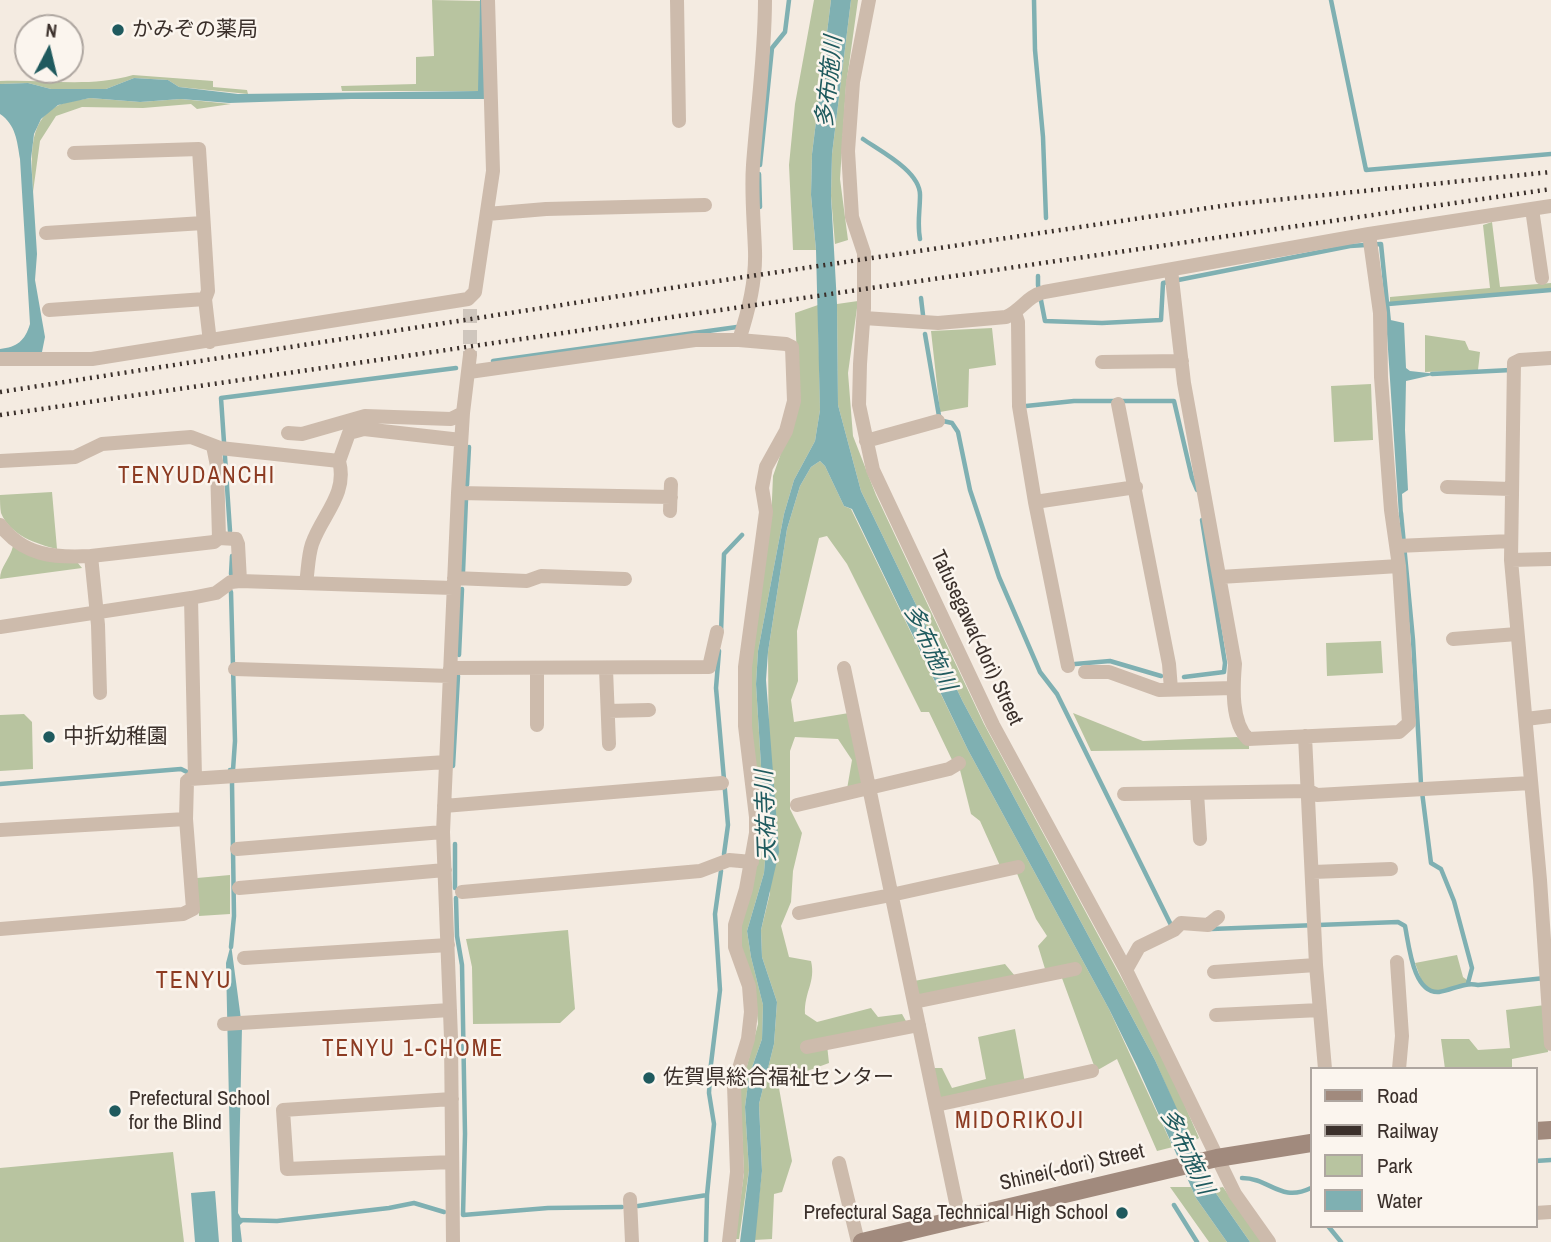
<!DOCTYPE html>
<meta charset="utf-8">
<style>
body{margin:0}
#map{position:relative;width:1551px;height:1242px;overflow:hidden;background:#f4ebe1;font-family:"Archivo Narrow",sans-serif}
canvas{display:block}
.legend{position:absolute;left:1310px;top:1067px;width:228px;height:161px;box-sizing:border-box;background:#fbf5ee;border:2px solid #aea6a0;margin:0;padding:9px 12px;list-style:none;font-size:21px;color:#3b302b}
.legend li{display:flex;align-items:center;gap:14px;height:35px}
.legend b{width:35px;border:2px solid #aea6a0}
.north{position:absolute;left:14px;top:14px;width:70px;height:70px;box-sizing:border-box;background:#fbf5ee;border:2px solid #aea6a0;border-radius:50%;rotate:7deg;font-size:19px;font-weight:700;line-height:28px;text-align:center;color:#3b302b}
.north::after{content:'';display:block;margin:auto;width:24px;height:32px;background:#1f5a5e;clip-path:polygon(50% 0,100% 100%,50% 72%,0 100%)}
</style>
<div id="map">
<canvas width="1551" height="1242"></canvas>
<ul class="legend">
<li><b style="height:9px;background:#a18a7d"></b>Road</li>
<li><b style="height:9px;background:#3b302b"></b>Railway</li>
<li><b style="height:19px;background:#b8c4a0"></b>Park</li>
<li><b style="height:19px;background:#7fb0b2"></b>Water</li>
</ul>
<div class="north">N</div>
</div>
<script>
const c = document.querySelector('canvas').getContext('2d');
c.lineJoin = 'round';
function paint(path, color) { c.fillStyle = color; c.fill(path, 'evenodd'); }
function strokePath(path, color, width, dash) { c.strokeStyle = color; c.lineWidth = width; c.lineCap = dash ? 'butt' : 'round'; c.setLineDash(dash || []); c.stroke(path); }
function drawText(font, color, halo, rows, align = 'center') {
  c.font = font + ' "Archivo Narrow","Noto Sans JP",sans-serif'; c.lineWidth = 5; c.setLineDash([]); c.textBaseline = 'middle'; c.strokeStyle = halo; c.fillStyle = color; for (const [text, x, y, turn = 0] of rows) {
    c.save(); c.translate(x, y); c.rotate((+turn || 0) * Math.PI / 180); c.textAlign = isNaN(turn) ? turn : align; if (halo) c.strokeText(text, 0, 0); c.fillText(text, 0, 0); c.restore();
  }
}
paint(new Path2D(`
 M432,0l48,1 -1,90h-137l-1,-5 75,-2v-27l18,-1z
 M814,0h17l-19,154 -1,41 5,55h-23l-4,-85 6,-61z
 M851,0h7l-12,86 -6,93 8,61 -13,4 -4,-48 1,-42z
 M133,75l80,6v6l34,3 1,4 -69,-7 -11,-7 -34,-2 -28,11h-55l-23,-6 -28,1v-3c46,-2 88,7 133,-6z
 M90,98l50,4 41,-3 50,5 -34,5 -6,-5 -48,4 -61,-1 -26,9 -16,25 -7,51c-1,-31 -7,-70 24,-86 9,-5 23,-6 33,-8z
 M1492,222l8,65 51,-4v8l-161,14v-8l100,-9 -7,-63z
 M858,301l-10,72 5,63 23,59 108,229 179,331 36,83 -8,5 -36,-83 -192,-358 -102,-211 -23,-86 -1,-101z
 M818,305l2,105 -5,31 -21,39 -10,34 -26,137 -2,33 10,163 -2,26 -17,58 4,26 12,48 -1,34 -13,37 -4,31 4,63 -10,69h-4l9,-66 -4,-81 18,-68 -3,-35 -13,-38 -1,-28 12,-38v-119l-5,-100 23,-144 2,-46 26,-75 -4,-88z
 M992,328l4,37 -27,4 -1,38 -28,5 -9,-81z
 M1425,335l40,6 4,9 11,2 -2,18 -53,2z
 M1371,384l2,56 -39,2 -3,-56z
 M820,461l5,5 19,40 7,3 117,241 141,259 64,138 -16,4 -40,-92 -21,12 -37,-101 -13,2 -8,-26 9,-10 -11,-17 -23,-55 -12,4 -21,-47 -9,-7 -11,-44 -7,-8 -24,-50h-8l-74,-148 -20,-28 -8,2 -22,93 1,50 -7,19 3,22 55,-9 15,72 -17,4 5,-29 -14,-21 -43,-2 -5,14v58l12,24 -9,38 -2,31 -10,24 8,31 22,4c5,21 -7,31 -6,53l12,8 54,-14 7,9 24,-3 5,9 -80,22 2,18 -30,11 -20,14 13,73 -10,31 -8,2 -2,45 -18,1 8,-69 -3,-67 15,-60 3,-42 -15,-45 -1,-27 9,-37 -2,-241 19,-123 13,-43 11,-19z
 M52,492l5,57c-21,-5 -47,-14 -56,-36 -1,-5 -1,-13 -1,-18z
 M13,546c21,14 39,16 64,16l5,6 -82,11c0,-12 10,-20 13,-33z
 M1381,641l2,32 -56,3 -1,-33z
 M1073,713l70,28 94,-4 12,6v6l-158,2z
 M24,714l8,8 1,47 -33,2v-56z
 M230,875v39l-31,2 -2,-38z
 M568,930l7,79 -15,14 -87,1 -1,-57 -6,-28z
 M1457,955l6,22 8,6 -35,10 -11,-3 -10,-27z
 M1005,964l10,12 -97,22 -4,-17z
 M1545,1005l3,47 -36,7v10h-67l-4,-30h28l9,11 32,-2 -4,-38z
 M1015,1029l10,54 -86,20 -7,-35h10l10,20 34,-9 -8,-42z
 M173,1152l11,90h-184v-74z
 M1170,1187h21l5,11 31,44h-18z
 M1223,1187l39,55h-12l-37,-53z`), '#b8c4a0');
paint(new Path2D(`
 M480,0h5l-1,99h-133l-122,4 -48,-4 -41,3 -50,-4 -32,7 -17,14 -7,15 -3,25 6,95 -2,26 10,57 -3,15 -42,2v-5c17,-2 25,-8 30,-25l-10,-165c-3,-18 -4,-34 -20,-45v-30l28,-1 23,6h55l28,-11 34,2 11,7 59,7 240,-3z
 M831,0h20l-19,154 -1,42 6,108 1,101 23,86 102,211 192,358 58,129 37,53h-23l-31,-44 -59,-132 -28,-57 -141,-259 -116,-241 -8,-3 -19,-40 -5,-5 -9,6 -11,19 -13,43 -19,123 -2,28 13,172 -18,78 1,27 15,45 -3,42 -15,60 3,67 -7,71h-15l9,-72 -4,-63 4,-31 13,-37 1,-34 -12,-48 -4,-26 17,-58 2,-26 -10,-163 2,-33 26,-137 10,-34 21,-39 5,-31 -4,-160 -5,-55 1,-41z
 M1386,319l18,4 2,45 4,3 27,3 -31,7 -1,49 3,60 -6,4 1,20 -2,2h-2z
 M231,944l11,83 -4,186 5,9 -3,3 2,17h-10l-6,-279z
 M215,1191l4,51h-24l-4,-49z`), '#7fb0b2');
strokePath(new Path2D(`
 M1034,0l1,50 8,87 3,81
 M1331,0l35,170 185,-16
 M863,139c17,12 57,32 57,56 0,16 -3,29 0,44
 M760,165l12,-117 13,-16 4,-32
 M759,174l1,33
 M1038,276v9l7,36 57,2 59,-3 2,-37 187,-37 31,-2 8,79
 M921,298l2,17
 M1388,304l163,-14
 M925,334l14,82 4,5 9,2 6,9 12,58 29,87 41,95 17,22 114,231 4,1
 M493,361l244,-34
 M1432,374l79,-4
 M1026,406l48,-5h100l18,77 5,12
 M467,485l2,-38
 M1401,513l12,127 8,144 10,79 10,6 13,32 18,67 -4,15
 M230,531l-9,-133 235,-30
 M463,572l3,-73
 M231,574l1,-18
 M721,632l3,-78 18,-19
 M719,651l-3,37 12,137 -4,29
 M459,655l3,-66
 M1075,664l35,-3 51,15
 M1184,677l40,-5 1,-9 -23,-143
 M453,766l5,-90
 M230,770h3l2,-29 -4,-149
 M0,784l181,-15 6,3
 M455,844v44
 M456,898l1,38 5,29 3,169 -2,81 85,-7 74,-1
 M1211,929l187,-7 7,4c4,19 8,68 34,66 14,-2 24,-10 39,-7l67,-7
 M231,947l3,-31 -2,-133
 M1535,1161l16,-1
 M1242,1178c28,0 38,25 69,10
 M1174,1205l23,37
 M638,1206l69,-11
 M238,1220l39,1 112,-13 25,-5 30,9
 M1328,1226l13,16
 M706,1242l1,-47 7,-71 -5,-31 1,-21 10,-82 -5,-76 6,-43`), '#7fb0b2', 4.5);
strokePath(new Path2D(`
 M470,309v46`), '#cfc6bd', 14, [14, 7]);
strokePath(new Path2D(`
 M677,0l2,121
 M869,0l-16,82 -5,69 4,66 12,36v55l-4,56 -1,41 14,65 120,255 133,245 109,224 34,48
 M74,153l125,-4 9,142 -3,8 5,43
 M1532,209l10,69
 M487,214l59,-5 159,-4
 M46,233l157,-10
 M1171,270l13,113 51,281c-2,23 -4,58 13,75l151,-7 10,-9 -10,-157 -8,-56 -10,-133 -1,-64 -11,-79
 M49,310l156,-11
 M1015,313l3,9 1,84 16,96 33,164
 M864,318l74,5 68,-6c16,-7 21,-21 38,-25l325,-58 182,-28
 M739,340c9,-27 17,-60 16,-89 -1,-29 -4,-57 -2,-86 4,-55 12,-109 12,-165
 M1551,358l-31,2 -6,3 -3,197 29,320 11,164
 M0,359h92l376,-60 7,-7 18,-121 -5,-171
 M1102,362l80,-1
 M469,372l226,-32h44l47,4 6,3 2,54 -8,30 -20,36 -4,21 4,24 -21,155v59l11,91v16l-10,56 -11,36v22l14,39 2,26 -3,27 -14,46 3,87 -8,70
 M1118,404l51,260 2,25
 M288,433l14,1 63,-18 86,3 12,-6
 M866,441l72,-20
 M0,461l75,-4 27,-13 89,-7 29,11 119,13 10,-28 15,-4 97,11
 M1447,487l64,2
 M458,493l213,4
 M1035,502l101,-15
 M670,511l1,-27
 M0,525c24,31 54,33 91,31l7,69 2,68
 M219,538l17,1 2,5 2,37
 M1397,546l114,-5
 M91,556l123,-14 5,-4 -2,-72 -4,-20
 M1511,560l40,-1
 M1220,577l179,-11
 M454,578l73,3 14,-5 84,3
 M306,583c2,-12 2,-27 6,-39 10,-29 36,-50 27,-83
 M191,598l4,180
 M0,627l191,-29 25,-5 15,-11 9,-1 213,7
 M1453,639l64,-5
 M450,668l259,-1 8,-35
 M844,668l115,549
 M235,669l215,7
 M606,669l3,75
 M1085,672h24l50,18 74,-2
 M608,711l41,-1
 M1526,719l25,-3
 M537,725v-56
 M1305,736l11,229 9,104
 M1197,793l3,46
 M1124,794l185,-3 8,4 214,-12
 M797,805l152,-36 10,-6
 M444,806l278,-23
 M186,819l1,-38 3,-2 256,-17
 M0,830l186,-11 7,90 -10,5 -183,15
 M237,849l206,-17
 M1313,872l78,-3
 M239,888l206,-18
 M462,892l238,-21 29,-11 23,2
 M799,913l92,-18 127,-28
 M244,958l204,-13
 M1397,962l5,74 -3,33
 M1126,970l13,-23 35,-17 7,-7 27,2 10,-8
 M1214,972l102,-7
 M914,1002l161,-33
 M1216,1015l104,-5
 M224,1024l226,-14
 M807,1047l112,-22
 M452,1099l-169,11 4,59 165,-7
 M936,1105l156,-34
 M839,1163l19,79
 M630,1199l2,43
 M1535,1213l16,-1
 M453,1242l-2,-204 -8,-206 15,-339 5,-80 7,-58`), '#cdbbac', 14);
strokePath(new Path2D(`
 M1535,1131l16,-1
 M862,1242l355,-84 94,-15`), '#a18a7d', 18);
strokePath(new Path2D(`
 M0,392l684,-106 551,-82 316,-32
 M0,415l1551,-226`), '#3b302b', 4.5, [2, 5]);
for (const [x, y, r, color] of [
 [118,30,7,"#1f5a5e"],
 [49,737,7,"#1f5a5e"],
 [649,1078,7,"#1f5a5e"],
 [115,1111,7,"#1f5a5e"],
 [1122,1213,7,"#1f5a5e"]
]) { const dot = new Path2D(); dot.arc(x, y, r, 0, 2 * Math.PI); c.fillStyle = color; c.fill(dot); strokePath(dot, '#fbf5ee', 2.5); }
drawText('21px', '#3b302b', '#fbf5ee', [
 ["かみぞの薬局",132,30],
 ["中折幼稚園",63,737],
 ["佐賀県総合福祉センター",663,1078],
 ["Prefectural School",129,1099],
 ["for the Blind",129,1123],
 ["Prefectural Saga Technical High School",1108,1213,"right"]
], 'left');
drawText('21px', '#3b302b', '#fbf5ee', [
 ["Tafusegawa(-dori) Street",976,638,65],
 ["Shinei(-dori) Street",1072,1168,-13]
]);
drawText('italic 23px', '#1f5a5e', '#fbf5ee', [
 ["多布施川",830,82,-84],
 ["多布施川",929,648,65],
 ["天祐寺川",767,816,-92],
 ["多布施川",1186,1152,64]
]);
c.letterSpacing = '2px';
drawText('23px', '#8c3b22', '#fbf5ee', [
 ["TENYUDANCHI",197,477],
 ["TENYU 1-CHOME",413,1050],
 ["MIDORIKOJI",1020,1122]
]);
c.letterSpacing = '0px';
c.letterSpacing = '2px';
drawText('24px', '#8c3b22', '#fbf5ee', [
 ["TENYU",194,982]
]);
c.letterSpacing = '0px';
</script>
